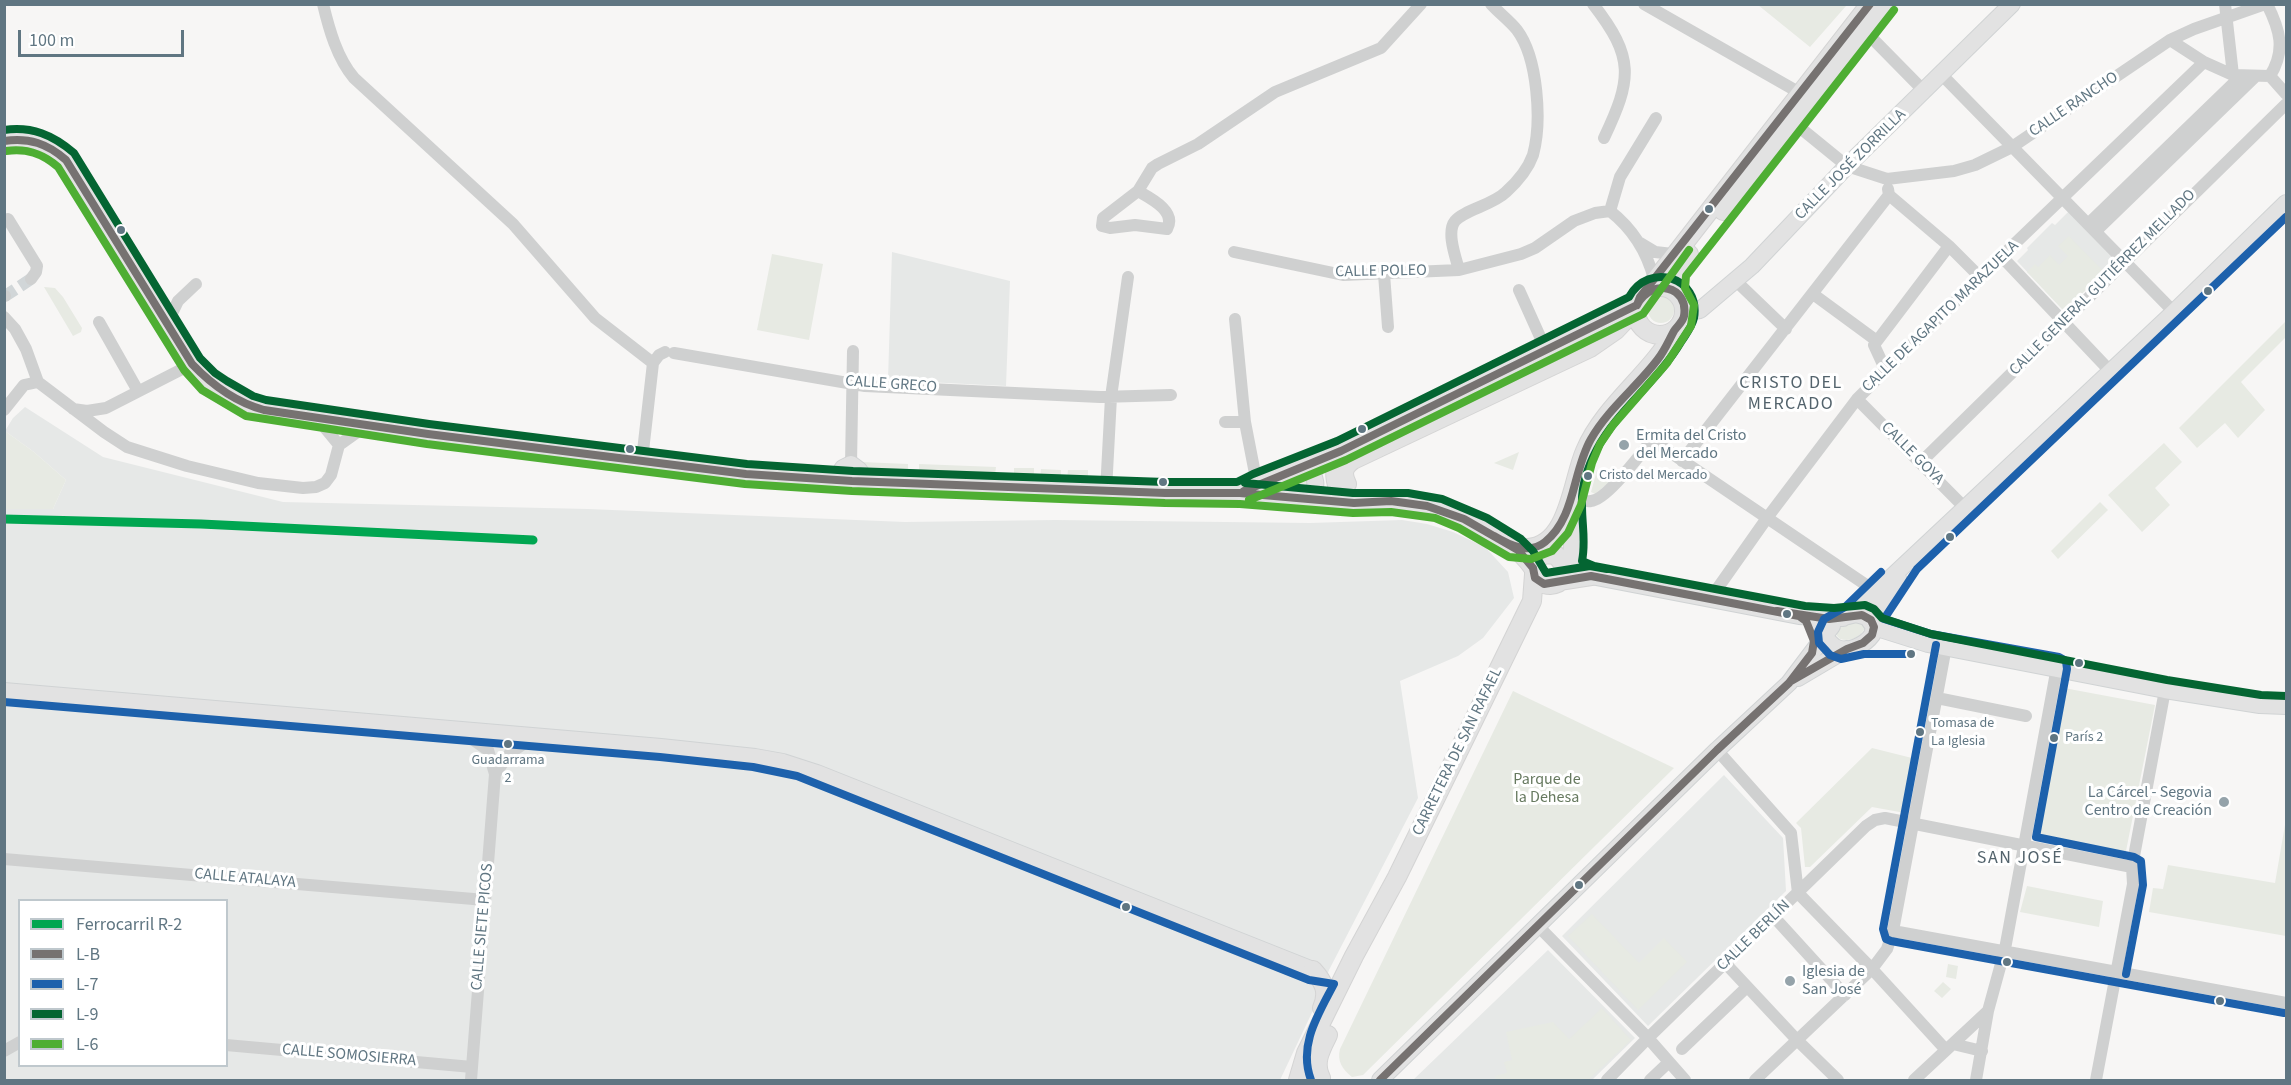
<!DOCTYPE html>
<meta charset="utf-8">
<style>
body{margin:0}
#map{position:relative;width:2291px;height:1085px;overflow:hidden;background:#f7f6f5;font-family:"Source Sans 3",sans-serif}
canvas{display:block}
.frame{position:absolute;inset:0;border:6px solid #607682;pointer-events:none}
.legend{position:absolute;left:18px;top:899px;width:210px;height:168px;box-sizing:border-box;background:#fff;border:2px solid #bfc8cd;margin:0;padding:8px 10px;list-style:none;font-size:18px;color:#607682}
.legend li{display:flex;align-items:center;gap:12px;height:30px}
.legend b{width:30px;border:2px solid #bfc8cd}
.scale{position:absolute;left:18px;top:30px;width:166px;height:27px;box-sizing:border-box;border:3px solid #607682;border-top:0;padding-left:8px;font-size:18px;line-height:21px;white-space:nowrap;color:#607682;-webkit-text-stroke:4px #fff;paint-order:stroke}
</style>
<div id="map">
<canvas width="2291" height="1085"></canvas>
<div class="frame"></div>
<ul class="legend">
<li><b style="height:8px;background:#00a651"></b>Ferrocarril R-2</li>
<li><b style="height:8px;background:#767271"></b>L-B</li>
<li><b style="height:8px;background:#1d61ac"></b>L-7</li>
<li><b style="height:8px;background:#046532"></b>L-9</li>
<li><b style="height:8px;background:#4eae33"></b>L-6</li>
</ul>
<div class="scale">100 m</div>
</div>
<script>
const c = document.querySelector('canvas').getContext('2d');
c.lineJoin = 'round';
function paint(path, color) { c.fillStyle = color; c.fill(path, 'evenodd'); }
function strokePath(path, color, width, dash) { c.strokeStyle = color; c.lineWidth = width; c.lineCap = dash ? 'butt' : 'round'; c.setLineDash(dash || []); c.stroke(path); }
function drawText(font, color, halo, rows, align = 'center') {
  c.font = font + ' "Source Sans 3",sans-serif'; c.lineWidth = 6; c.setLineDash([]); c.textBaseline = 'middle'; c.strokeStyle = halo; c.fillStyle = color; for (const [text, x, y, turn = 0] of rows) {
    c.save(); c.translate(x, y); c.rotate((+turn || 0) * Math.PI / 180); c.textAlign = isNaN(turn) ? turn : align; if (halo) c.strokeText(text, 0, 0); c.fillText(text, 0, 0); c.restore();
  }
}
paint(new Path2D(`
 M2069,211l47,50 -52,50 -47,-50 11,-11 -1,-2 25,-25 3,2z
 M892,252l118,29 -4,105 -118,-6z
 M25,407l78,50 180,45 305,7 317,13 150,-2 255,3 92,-3 25,4 26,8 32,15 23,25 6,26 -31,40 -25,18 -58,25 18,117 -89,172 -12,32 -37,78h-1275v-571h48l13,-29 -32,-28 -29,-21 8,-13zM20,900h206v166h-206z
 M1724,775l59,63 3,53 -138,135 -86,-90z
 M1548,950l87,88 -43,42h-179z`), '#e6e8e7');
paint(new Path2D(`
 M1844,5l2,1 -36,41 -52,-42z
 M2069,236l35,36 -40,39 -37,-39 8,-8 3,3 12,-12 9,10 9,-9 -10,-10z
 M772,254l51,10 -14,76 -52,-10z
 M44,287l11,1 8,9 19,31 -1,4 -8,4z
 M1648 310a13 13 0 1 1 26 0a13 13 0 1 1-26 0Z
 M2286,321v16l-45,45 24,28 -27,28 -13,-15 -28,25 -18,-20z
 M5,431l29,21 32,28 -13,29h-48z
 M2164,443l18,19 -27,26 15,17 -28,27 -34,-37z
 M1519,452l-6,18 -19,-7z
 M861,462l47,2v9l-35,-1z
 M919,464l77,3 -1,8 -76,-2z
 M1014,468h20v10h-20z
 M1041,469l20,1v9h-21z
 M1068,470h20v10h-21z
 M1597,470l15,10 -17,14 -4,-2z
 M1302,473l7,7 -3,12 -36,-1 -5,-6z
 M2100,502l8,8 -50,49 -7,-8z
 M1852,622h9l4,6c-5,10 -15,14 -25,11l-3,-3v-4l5,-7z
 M2064,688l91,17 -30,151 -89,-18z
 M1513,691l161,77 -311,307 -11,2c-10,-8 -15,-16 -12,-28z
 M1872,748l44,11 -11,54 -33,-6 -62,60h-5l-4,-39 -5,-5z
 M2286,819v117l-137,-24 4,-24 10,1 5,-24 107,18z
 M2027,886l76,15 -4,26 -79,-15z
 M1592,914l47,49 25,-25 23,24 -49,48 -70,-74z
 M1948,964l10,2 -2,13 -10,-2z
 M1943,982l8,7 -9,9 -8,-7z
 M1602,1008l29,32 -43,40h-92l-1,-4 12,-3 -3,-11 8,-2 -6,-28 47,-10 16,17z`), '#e7eae3');
strokePath(new Path2D(`
 M5,296l26,-17`), '#d1d6d8', 12, [12, 6]);
const secondary = new Path2D(`
 M4,141c24,-5 44,2 62,19l126,204 16,17 13,9 28,16 15,4 164,24 318,40 106,7 313,12h75l114,10
 M1684,306l9,5 7,-1 52,-44 95,-100 165,-162
 M1304,466c13,8 16,23 3,33
 M835,480l8,-12 8,-4 8,6 8,12
 M1240,493l17,-9 84,-33
 M1591,576l208,40 44,2
 M1851,615l323,-303 112,-109
 M1871,620l27,-42
 M1874,627l54,17 237,46 95,15 26,1
 M1817,628c6,6 11,14 18,19 12,7 30,-2 37,-12l2,-8 -7,-10 -11,-3 -12,3
 M1798,678l49,-29
 M4,691l657,56 94,10 28,5 34,11c166,65 331,132 496,197
 M1380,1080l337,-330 72,-67 43,-57`);
const primary = new Path2D(`
 M1723,211l163,-207
 M1636 311a24 24 0 1 1 48 0a24 24 0 1 1-48 0Z
 M1647,291l223,-287
 M1675,292l-2,-16 16,-22
 M1347,484c-5,-10 -4,-17 6,-24l237,-112 26,-18 17,-18
 M1527,548c42,-1 45,-68 58,-97 20,-47 67,-77 91,-122
 M1533,568c-24,-36 -100,-67 -142,-67 -12,0 -26,5 -37,2 -21,-6 -23,-37 -13,-52l296,-146
 M1534,576c4,6 9,9 16,9 30,-2 23,-60 21,-80
 M1559,581l32,-5
 M1313,970c11,12 16,22 9,38
 M1321,1078c-8,-15 0,-29 7,-43
 M1298,1080l8,-27 48,-97 43,-79 135,-276 3,-40 9,-7 12,1 8,10 -2,12`);
strokePath(secondary, '#d0d3d4', 18);
strokePath(primary, '#d4d4d4', 20);
strokePath(new Path2D(`
 M323,4c6,25 14,54 31,74l159,146 82,94 58,45 -11,97
 M1593,4c42,54 39,75 11,134
 M1644,4l156,89
 M2225,4l8,71
 M2267,4c13,26 19,46 3,72
 M1865,31l60,61
 M2170,40l34,22 29,13 37,1 16,18
 M1942,75l232,237
 M1793,122l54,44 40,13 67,-8 21,-6 37,-18 158,-107 24,-11 71,-25
 M1888,189l1,6 60,51 31,31
 M1138,191c12,7 39,20 29,38l-32,-4 -25,3 -8,-2 1,-8 35,-27 14,-23 6,-4 40,-20 77,-52 106,-44 40,-44
 M1610,211l10,-34 36,-59
 M1610,211c23,18 37,41 44,68
 M8,219l29,47 -1,6 -5,7
 M2088,224l153,-148
 M2096,231l160,-155
 M1640,243l15,9 18,2
 M1234,252l109,23 116,-5 62,-16 14,-6 39,-27 21,-8 15,-2
 M2002,257l109,115
 M1459,270c-3,-12 -13,-38 -4,-49 9,-11 38,-16 51,-29 11,-10 22,-23 27,-37 9,-33 5,-97 -16,-125 -7,-9 -18,-17 -26,-26
 M1384,274l4,53
 M1736,281l50,48
 M1519,290l27,60
 M1813,294l64,47
 M4,296h1
 M4,317l11,12 11,20 12,33 66,50 23,15 60,19 71,17 45,5 13,-1 9,-4 6,-8 8,-30 28,-20
 M1235,319l10,103 13,67
 M99,322l39,69
 M167,324l11,-23 18,-17
 M674,353l191,33 235,11 71,-2
 M653,363l6,-8 6,-3
 M1886,371l-12,-26 75,-99
 M1857,399l109,110
 M73,409l14,2 19,-3 86,-44
 M4,410l20,-25 14,-3
 M316,417l23,28
 M1225,422h20
 M1682,461l207,-266
 M1920,463l366,-359
 M851,464l2,-113
 M1106,491l5,-94 17,-120
 M1572,498c6,1 13,4 19,3 16,-1 50,-48 61,-61l223,151
 M1710,599l57,-81 90,-119 123,-122 224,-215
 M1937,698l89,18
 M462,732l26,18 7,24 -24,306
 M1717,750l74,83 7,60 74,76 74,81
 M495,774l15,-21 25,-17
 M4,859l481,41
 M1774,917l71,78
 M1538,926l110,112 37,42
 M1893,931l393,72
 M1726,964l71,76 41,40
 M1953,1044l29,7
 M226,1045l246,22
 M1682,1049l65,-62
 M4,1051l16,-9
 M1607,1080l41,-42 218,-212 9,-6 10,-2 247,49
 M1650,1080l19,-18
 M1755,1080l117,-111 15,-20 6,-18 53,-284
 M1914,1080l74,-69
 M1976,1080l12,-69 17,-62 52,-282
 M2096,1080l37,-196 -1,-17 33,-177`), '#cfd0d0', 12);
strokePath(secondary, '#e2e2e2', 16);
strokePath(primary, '#e2e2e2', 18);
strokePath(new Path2D(`
 M4,141c25,-4 44,3 62,19l126,204c20,21 43,38 72,46l164,24 318,40 106,7 313,12h75l114,10 37,-2 36,5 37,13 54,31 15,18 2,10 9,6 47,-8 208,40 7,5 8,20 -2,12 -23,30 -72,67 -337,330
 M1637,305l3,-8 230,-293
 M1244,491l97,-40 296,-146
 M1494,536c15,9 35,19 51,6 31,-25 27,-70 46,-103 17,-30 46,-52 67,-80 7,-9 11,-19 16,-28 3,-5 9,-9 10,-15 5,-30 -32,-39 -47,-11
 M1777,611l52,8 33,-4 9,5 3,7 -2,8 -9,8 -16,6 -56,32`), '#767271', 8);
strokePath(new Path2D(`
 M1881,572l-36,35 -21,12 -6,13 1,11 11,12 11,4 23,-5h48
 M1936,645l-53,284 3,10 5,2 393,72
 M4,702l656,55 93,10 44,9 512,204 25,4c-16,31 -36,61 -23,96
 M2126,974l17,-89 -2,-24 -7,-4 -98,-20 31,-168 -1,-8 -7,-4 -128,-23 -47,-15 33,-50 369,-352`), '#1d61ac', 8);
strokePath(new Path2D(`
 M4,130c28,-4 49,5 70,23l126,205 15,15 12,8 26,15 13,4 163,24 318,40 106,7 312,11h72l16,-8 84,-33 292,-144c20,-36 72,-20 65,21 -2,9 -8,16 -13,24 -23,39 -64,69 -84,107 -9,17 -16,38 -15,57 0,19 4,36 0,55l12,5 211,40 29,2 31,-3 9,4 8,9 49,16 236,46 94,15 25,1
 M1245,483l108,10h55l34,6 45,19 34,21 12,12 13,22 44,-7 17,3`), '#046532', 8);
strokePath(new Path2D(`
 M6,151c20,-3 36,2 52,16l126,203 18,20 44,26 181,28 318,40 107,7 313,12 75,1 113,9 38,-1 44,6 24,10 50,29 22,2 21,-8 16,-18 13,-28 11,-42 8,-19 13,-19 54,-62 24,-37 3,-21 -9,-17 1,-12 208,-266
 M1249,500l97,-40 297,-146 46,-64`), '#4eae33', 8);
strokePath(new Path2D(`
 M4,519l197,5 332,16`), '#00a651', 9);
for (const [x, y, r, color] of [
 [1709,209,5,"#607682"],
 [121,230,5,"#607682"],
 [2208,291,5,"#607682"],
 [1362,429,5,"#607682"],
 [1624,445,6,"#95a3aa"],
 [630,449,5,"#607682"],
 [1588,476,5,"#607682"],
 [1163,482,5,"#607682"],
 [1950,537,5,"#607682"],
 [1787,614,5,"#607682"],
 [1911,654,5,"#607682"],
 [2079,663,5,"#607682"],
 [1920,732,5,"#607682"],
 [2054,738,5,"#607682"],
 [508,744,5,"#607682"],
 [2224,802,6,"#95a3aa"],
 [1579,885,5,"#607682"],
 [1126,907,5,"#607682"],
 [2007,962,5,"#607682"],
 [1790,981,6,"#95a3aa"],
 [2220,1001,5,"#607682"]
]) { const dot = new Path2D(); dot.arc(x, y, r, 0, 2 * Math.PI); c.fillStyle = color; c.fill(dot); strokePath(dot, '#fff', 2); }
drawText('14px', '#607682', '#fff', [
 ["Cristo del Mercado",1599,476],
 ["Tomasa de",1931,724],
 ["La Iglesia",1931,742],
 ["París 2",2065,738],
 ["Guadarrama",508,761,"center"],
 ["2",508,779,"center"]
], 'left');
drawText('16px', '#607682', '#fff', [
 ["CALLE RANCHO",2074,105,-34],
 ["CALLE JOSÉ ZORRILLA",1851,165,-45],
 ["CALLE POLEO",1381,272,-1],
 ["CALLE GENERAL GUTIÉRREZ MELLADO",2103,283,-45],
 ["CALLE DE AGAPITO MARAZUELA",1941,317,-44],
 ["CALLE GRECO",891,385,4],
 ["CALLE GOYA",1912,454,45],
 ["CARRETERA DE SAN RAFAEL",1458,752,-64],
 ["CALLE ATALAYA",245,879,5],
 ["CALLE SIETE PICOS",483,927,-85],
 ["CALLE BERLÍN",1754,936,-44],
 ["CALLE SOMOSIERRA",349,1056,5]
]);
drawText('16px', '#607682', '#fff', [
 ["Ermita del Cristo",1636,436],
 ["del Mercado",1636,454],
 ["La Cárcel - Segovia",2212,793,"right"],
 ["Centro de Creación",2212,811,"right"],
 ["Iglesia de",1802,972],
 ["San José",1802,990]
], 'left');
drawText('16px', '#66795f', '#fff', [
 ["Parque de",1547,780],
 ["la Dehesa",1547,798]
]);
c.letterSpacing = '1.5px';
drawText('18px', '#53636c', '#fff', [
 ["CRISTO DEL",1791,384],
 ["MERCADO",1791,405],
 ["SAN JOSÉ",2020,859]
]);
c.letterSpacing = '0px';
</script>
